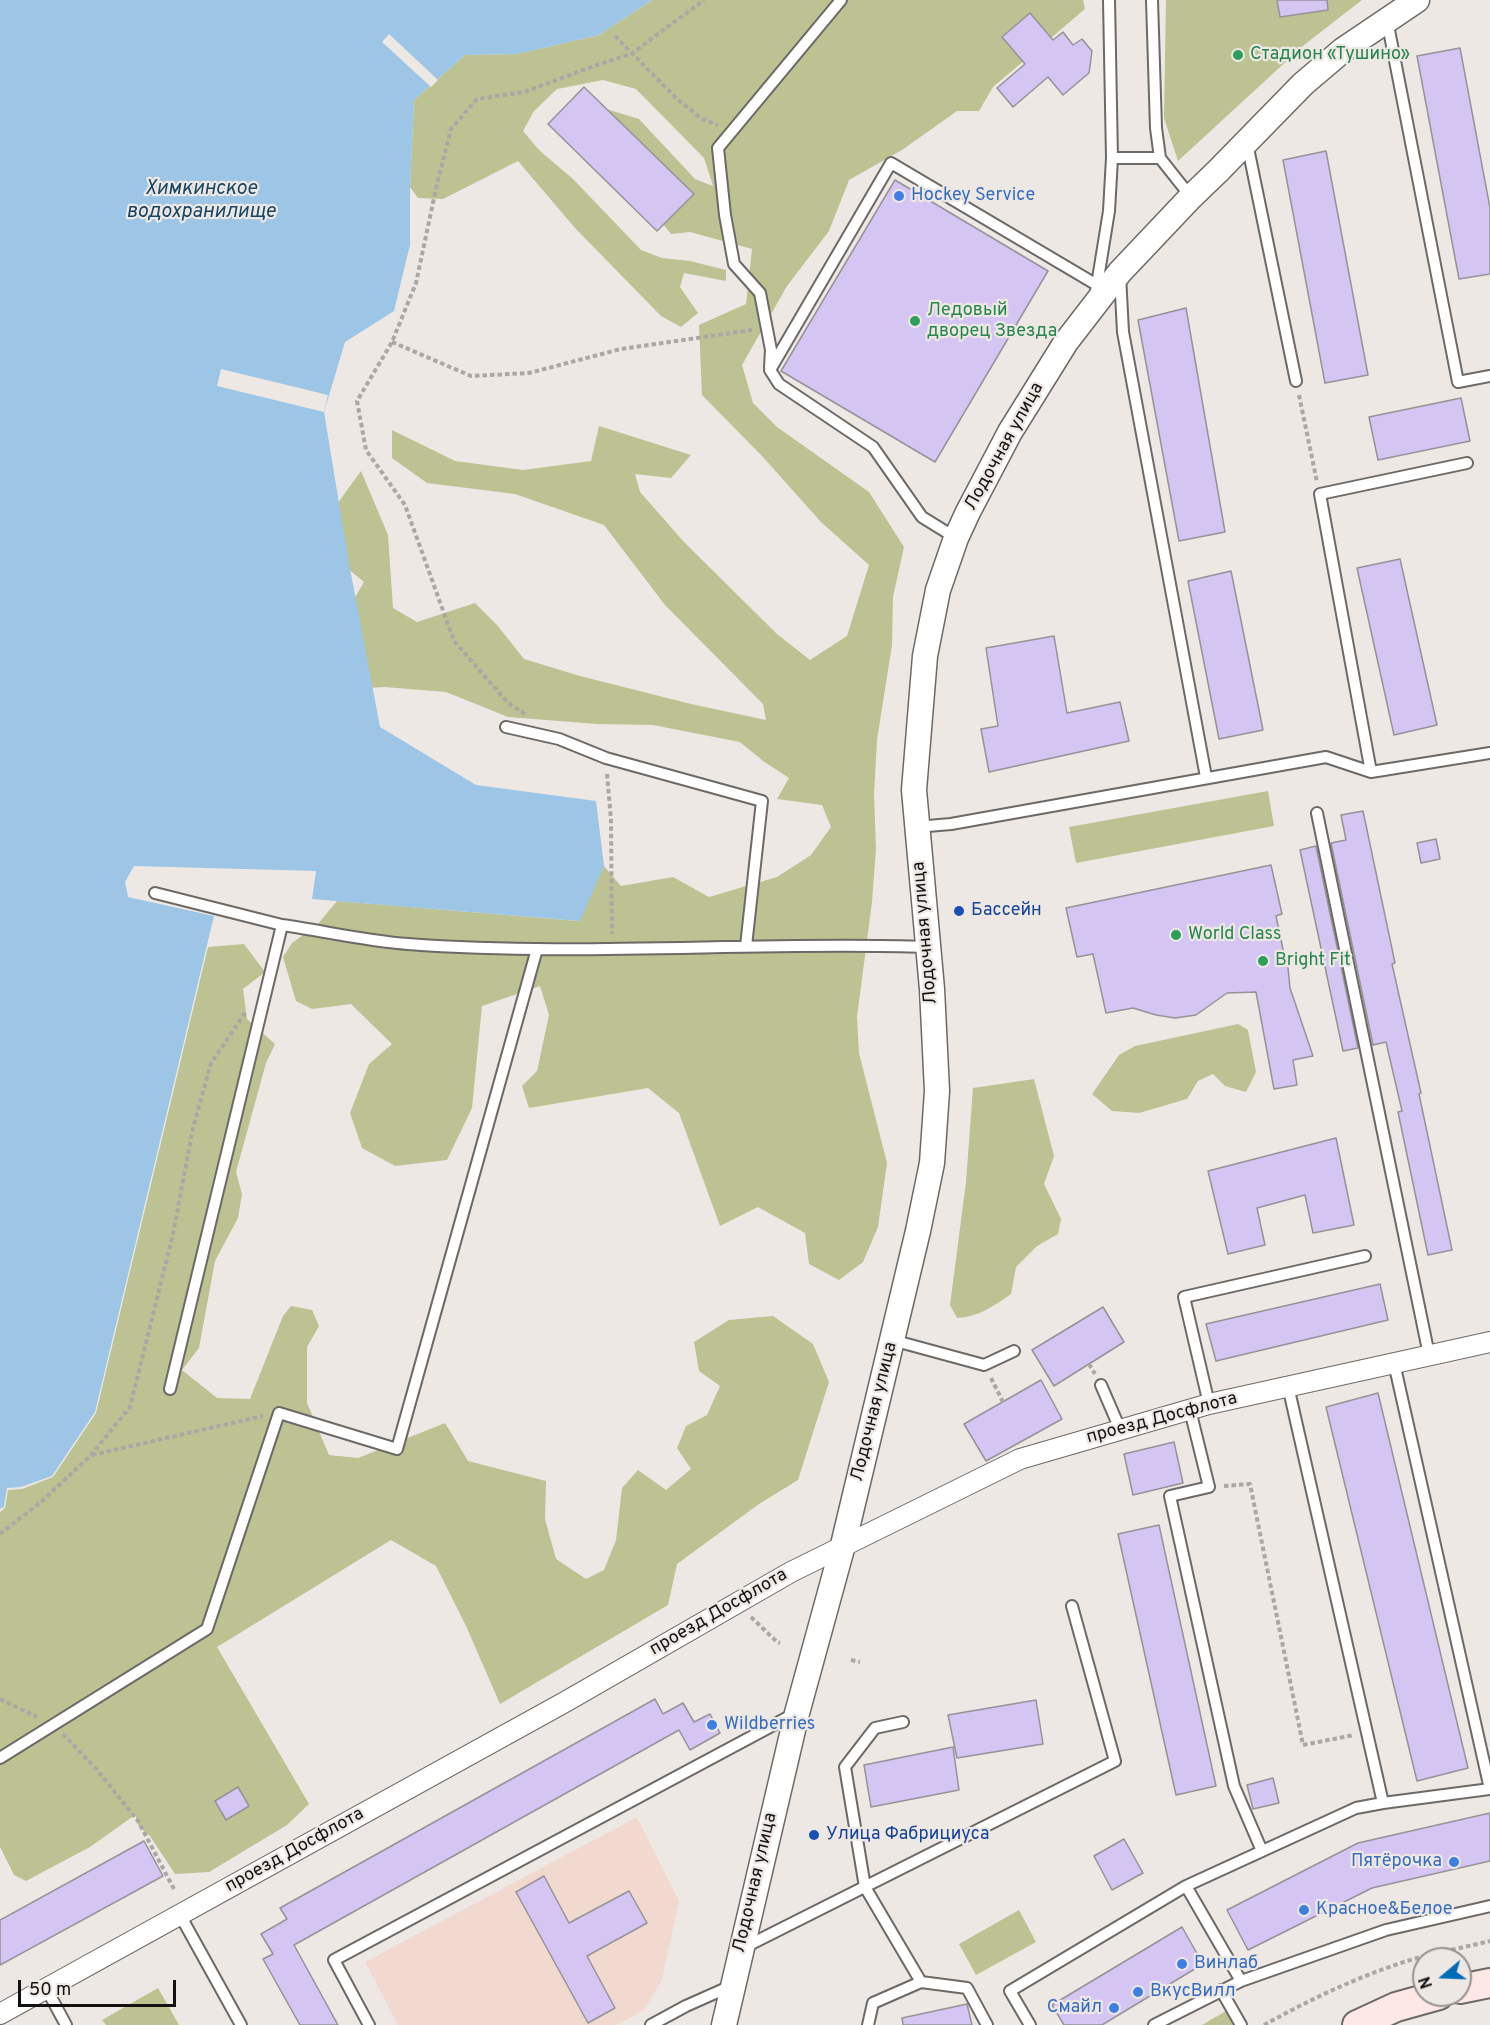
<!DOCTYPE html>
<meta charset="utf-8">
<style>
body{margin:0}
#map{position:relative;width:1490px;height:2025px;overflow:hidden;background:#ede8e4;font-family:Overpass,sans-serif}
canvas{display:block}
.north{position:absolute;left:1412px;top:1947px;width:60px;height:60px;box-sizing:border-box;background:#ede8e4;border:2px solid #969290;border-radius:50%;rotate:251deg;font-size:16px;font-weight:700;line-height:24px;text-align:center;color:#141211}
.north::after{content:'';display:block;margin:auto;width:21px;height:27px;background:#006bb7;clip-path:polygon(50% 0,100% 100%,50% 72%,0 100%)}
.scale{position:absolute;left:18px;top:1980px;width:158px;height:27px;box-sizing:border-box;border:3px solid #141211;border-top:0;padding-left:8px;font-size:18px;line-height:21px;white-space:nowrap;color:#141211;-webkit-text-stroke:4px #ede8e4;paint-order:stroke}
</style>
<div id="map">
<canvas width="1490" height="2025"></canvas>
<div class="north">N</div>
<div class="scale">50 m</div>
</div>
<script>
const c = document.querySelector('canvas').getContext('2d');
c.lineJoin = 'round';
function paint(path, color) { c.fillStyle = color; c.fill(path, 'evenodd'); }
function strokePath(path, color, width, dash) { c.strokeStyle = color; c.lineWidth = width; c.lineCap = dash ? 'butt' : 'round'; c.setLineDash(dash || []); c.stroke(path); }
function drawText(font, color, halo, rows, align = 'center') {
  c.font = font + ' Overpass,sans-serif'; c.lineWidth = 4.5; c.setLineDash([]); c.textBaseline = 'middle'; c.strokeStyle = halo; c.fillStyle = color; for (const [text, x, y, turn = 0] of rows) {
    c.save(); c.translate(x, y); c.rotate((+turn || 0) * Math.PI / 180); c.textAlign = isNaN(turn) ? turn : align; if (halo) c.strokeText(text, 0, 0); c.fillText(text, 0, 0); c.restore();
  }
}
paint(new Path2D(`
 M637,1817l42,84 -17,79 -18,30 -28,15h-218l-33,-63z`), '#f1d9cf');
paint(new Path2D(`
 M652,0h431l2,9 -92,78 -14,24h-22l-55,39 -53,30 -20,51 -42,55 -45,79 11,38 24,24 92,65 35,55 -11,50 -1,48 -15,95 -3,54 2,55 -4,53 -15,115 2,36 28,110 -9,64 -15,35 -24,18 -30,-16 -4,-31 -47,-26 -38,19 -41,-113 -31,-25 -119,20 -7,-22 15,-15 12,-56 -9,-29 -58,20 -10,102 -25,52 -52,6 -33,-18 -12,-35 19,-49 23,-20 -41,-40 -39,5 -16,-8 -13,-44 9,-14 25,-18 20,-24 242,20 25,-55 17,20 52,-9 36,20 68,-20 34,-22 20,-28 -9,-22 -45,-6 12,-21 -26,-17 -23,-19 -87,-17 -56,-1 -89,-7 -62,-25 -62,-5 -32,2 -2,-83 14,-24 -29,-24 2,-54 24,-33 27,64 5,73 24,14 58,-19 22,22 27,34 56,17 111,28 75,16 -3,-16 -98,-99 -61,-80 -89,-31 -88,-11 -35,-25v-28l63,31 68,9 68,-9 8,-35 92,29 -20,23 -36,-4 5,18 44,50 93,92 33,26 37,-24 22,-71 -48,-43 -59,-66 -60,-61 -3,-70 47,-21 6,-55 -62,-17 -19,2 -11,-14 -67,-115 46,14 56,60 18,7 -9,-28 -68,-69 -33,-9 -46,9 -23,22 -11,20 16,19 34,29 68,71 21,8 28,3 36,9v11l-42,-8 -4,14 18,26 -17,14 -20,-11 -86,-88 -57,-67 -75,38 -25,-1 -8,-11 4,-87 51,-45 52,-1 82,-19z
 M1166,0h196l-58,45 -126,116 -14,-43z
 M1268,791l6,35 -198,37 -7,-36z
 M244,944l21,28 -22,17 4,30 28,25 -9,19 -30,109 6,22 -4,24 -23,43 -16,87 -17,22 35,28 33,1 33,-83 8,-10 21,4 7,16 -12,21v56l22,52 29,3 87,-35 23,38 78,20 -1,38 11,40 30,20 18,-9 12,-30 6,-52 16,-18 28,20 25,-21 -14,-21 9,-22 21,-11 13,-29 -21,-15 -5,-29 35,-22 44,-4 40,28 16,38 -31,98 -39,24 -82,60 -9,41 -168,99 -34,-78 -30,-60 -45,-26 -174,107 92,157 -22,21 -78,47 -34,2 -25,-38 -11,-9 -4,-12 -45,32 -64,34 -12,-6 -14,-28v-335l5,-4 3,-18 14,-1 31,-12 43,-64 112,-466z
 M1238,1024l10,6 8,42 -10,20 -21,-6 -12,-12 -15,7 -11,18 -48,14 -27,-2 -20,-17 27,-39 16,-9z
 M1034,1079l20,77 -10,28 17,35 -3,15 -21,12 -21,21 -5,27c-17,12 -33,23 -54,24l-7,-13 16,-123 7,-94z
 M1019,1910l17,32 -60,33 -17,-31z
 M158,1988l21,37h-73l-4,-5z
 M1226,2011l8,14h-32z`), '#bdc293');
paint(new Path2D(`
 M0,0h652l-53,35 -82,19 -52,1 -51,45 -4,87v58l-16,66 -49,31 -21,70 24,146 32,169 96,58 120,16 8,65 -24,55 -268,-22 4,-28 -182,-5 -9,16 3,15 86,19 -119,496 -43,64 -31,11 -14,1 -3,19 -4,2z`), '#9cc5e6');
paint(new Path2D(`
 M389,34l49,46 -7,7 -49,-45z
 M221,369l107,26 -4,17 -107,-26z`), '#ede8e4');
const building = new Path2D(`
 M1277,0h50l1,10 -48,7z
 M1030,13l23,27 10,-8 10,13 9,-6 10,12 -3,22 -26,22 -15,-18 -35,30 -16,-19 28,-24 -23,-27z
 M1460,48l30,160v66l-31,5 -42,-223z
 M584,87l110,107 -37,37 -109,-107z
 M1326,151l42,224 -43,8 -42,-223z
 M895,180l153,91 -113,191 -154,-91z
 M1186,308l39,224 -46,9 -41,-221z
 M1461,398l9,43 -92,19 -9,-43z
 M1400,559l37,166 -43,10 -37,-167z
 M1231,571l32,159 -44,9 -31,-158z
 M1054,636l13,77 53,-11 9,39 -140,31 -8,-43 17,-3 -12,-78z
 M1363,811l32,152 -3,1 29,129 -2,1 33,156 -24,5 -30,-143 4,-1 -16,-69 -13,3 -42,-202 15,-3 -5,-25z
 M1436,839l4,20 -19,4 -4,-20z
 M1316,846l42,202 -15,3 -43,-201z
 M1271,865l11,49 -6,2 9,43 2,-1 3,30 23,68 -20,4 4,25 -23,4 -18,-97 -29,1 -31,22 -21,3 -19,-3 -23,-7 -27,5 -13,-59 -16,3 -11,-49z
 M1336,1138l18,87 -41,8 -8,-38 -48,13 8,37 -37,9 -20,-83z
 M1380,1284l8,36 -172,41 -10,-37z
 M1103,1307l21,35 -70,44 -22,-36z
 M1041,1380l21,39 -76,42 -22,-37z
 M1378,1393l90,375 -51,13 -91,-374z
 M1174,1442l9,41 -50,12 -9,-41z
 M1159,1525l57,261 -40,9 -58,-261z
 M655,1699l8,15 20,-11 11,19 16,-8 10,19 -30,17 -11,-20 -385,215 44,80h-38l-37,-66 10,-5 -12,-20 26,-15 -7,-11z
 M1036,1700l7,44 -86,14 -9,-43z
 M953,1747l6,43 -88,17 -7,-42z
 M1273,1778l6,25 -26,6 -6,-24z
 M238,1787l11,19 -23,14 -11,-19z
 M1490,1813v48l-118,27 -124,62 -21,-40 131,-67z
 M1124,1839l19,34 -31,17 -18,-34z
 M144,1841l19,35 -163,89v-45z
 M544,1876l25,47 60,-32 18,32 -60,33 28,52 -27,15 -72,-131z
 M1182,1927l21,37 -101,61h-38l-12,-20z
 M967,2004l5,21h-69l-1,-7z`);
paint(building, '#d5c5f2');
strokePath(building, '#949398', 1.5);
const service = new Path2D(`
 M1152,0l4,128 4,30 31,39
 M1387,20l71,362 32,-6
 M1247,143l49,238
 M1112,158h48
 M1120,275l3,57 83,445
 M1096,291l13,-80 3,-53 -3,-158
 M770,367l1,-17 -11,-57 -26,-29 -9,-49 -7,-67 123,-148
 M956,538l-34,-21 -49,-70 -94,-63 -9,-14 121,-207 206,122
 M506,727l53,12 47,19 156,43 -16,145
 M1371,772l-51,-278 147,-31
 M1317,813l112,542
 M916,827l35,-3 375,-67 45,15 119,-19
 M155,893l127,32
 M892,1340l92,25 30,-14
 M1394,1363l96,426
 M1101,1385l19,44
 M1288,1386l95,417
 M170,1389l112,-464c42,6 84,16 126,19 173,13 347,-3 520,3
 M1209,1404l-25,-107 181,-41
 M1190,1410l19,77 -39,9 64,290 28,65
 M903,1722l-28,6 -30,39 20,120 56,95 46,6 20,37
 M0,1758l207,-129 72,-216 118,36 140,-500
 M180,1915l61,110
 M743,1948l372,-187 -43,-155
 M1241,1981l-55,-95 170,-78 27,-5 107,-14
 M46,1988l20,37
 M1221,1990l20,35
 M369,2025l-35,-65 460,-246
 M651,2025l35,-19 45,-20
 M868,2025l5,-22 48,-21
 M1030,2025l-20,-34 176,-105
 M1154,2025l87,-44 145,-51 104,-24`);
const minor = new Path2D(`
 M0,2014l565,-312 226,-130 229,-113 189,-55 281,-62`);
const tertiary = new Path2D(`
 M724,2025l73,-312 46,-168 49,-205 26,-109 14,-68 5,-72 -5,-102 -18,-199 11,-134 13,-66 18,-52 12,-26 42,-80 56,-90 54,-70 71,-75 27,-26 85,-87 40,-34 74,-50`);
const secondary = new Path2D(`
 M1460,1989l30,-6
 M1357,2025l39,-18 43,-12`);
strokePath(service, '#6d6966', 14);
strokePath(minor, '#6d6966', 22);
strokePath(tertiary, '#6d6966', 27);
strokePath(secondary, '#6d6966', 32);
strokePath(new Path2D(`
 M615,36l62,63 25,20 16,6
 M392,342l79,34 58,-3 92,-24 131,-19
 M1299,395l18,87
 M525,714l-17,-11 -54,-62 -49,-136 -39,-55 -9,-49 35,-59 24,-59 21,-99 14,-55 26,-30 47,-7 73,-27 34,-11 73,-54
 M607,774l4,46 1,114
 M1089,1364l6,10
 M991,1378l12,24
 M92,1455l171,-39
 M1224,1486l26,-2 53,261 51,-10
 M0,1534l42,-33 49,-46 39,-48 43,-173 20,-106 18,-65 34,-50
 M751,1617l26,25 3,1
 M851,1660l9,2
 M0,1699l37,18
 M63,1734l35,37 40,50 36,68
 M1264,2025c45,-25 91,-47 140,-63 28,-9 58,-14 86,-21`), '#aba7a4', 4, [4.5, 3]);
strokePath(service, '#fff', 10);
strokePath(minor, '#fff', 20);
strokePath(tertiary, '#fff', 24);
strokePath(secondary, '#fee8e5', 28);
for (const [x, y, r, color] of [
 [1238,55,6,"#2e9e5b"],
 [899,196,6,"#3f7fe0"],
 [915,321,6,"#2e9e5b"],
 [959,911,6,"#1a4fb4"],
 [1176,935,6,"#2e9e5b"],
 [1263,961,6,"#2e9e5b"],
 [712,1725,6,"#3f7fe0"],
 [814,1835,6,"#1a4fb4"],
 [1454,1862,6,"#3f7fe0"],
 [1304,1910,6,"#3f7fe0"],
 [1182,1964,6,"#3f7fe0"],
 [1138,1992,6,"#3f7fe0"],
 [1114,2008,6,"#3f7fe0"]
]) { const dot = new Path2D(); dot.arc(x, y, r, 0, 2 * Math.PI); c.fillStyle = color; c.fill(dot); strokePath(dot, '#ede8e4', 2); }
drawText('18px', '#27864d', '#ede8e4', [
 ["Стадион «Тушино»",1250,55],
 ["Ледовый",927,311],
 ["дворец Звезда",927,332],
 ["World Class",1188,935],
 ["Bright Fit",1275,961]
], 'left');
drawText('18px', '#366cbe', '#ede8e4', [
 ["Hockey Service",911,196],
 ["Wildberries",724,1725],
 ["Пятёрочка",1442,1862,"right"],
 ["Красное&Белое",1316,1910],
 ["Винлаб",1194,1964],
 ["ВкусВилл",1150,1992],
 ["Смайл",1102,2008,"right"]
], 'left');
drawText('18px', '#141211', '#ede8e4', [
 ["Лодочная улица",1005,447,-61],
 ["Лодочная улица",926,933,-95],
 ["Лодочная улица",875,1412,-76],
 ["проезд Досфлота",1162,1419,-15],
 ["проезд Досфлота",719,1613,-30],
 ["проезд Досфлота",295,1851,-29],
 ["Лодочная улица",756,1883,-77]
]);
drawText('18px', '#164399', '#ede8e4', [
 ["Бассейн",971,911],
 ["Улица Фабрициуса",826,1835]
], 'left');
drawText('italic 20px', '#164565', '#ede8e4', [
 ["Химкинское",201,190],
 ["водохранилище",201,213]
]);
</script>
